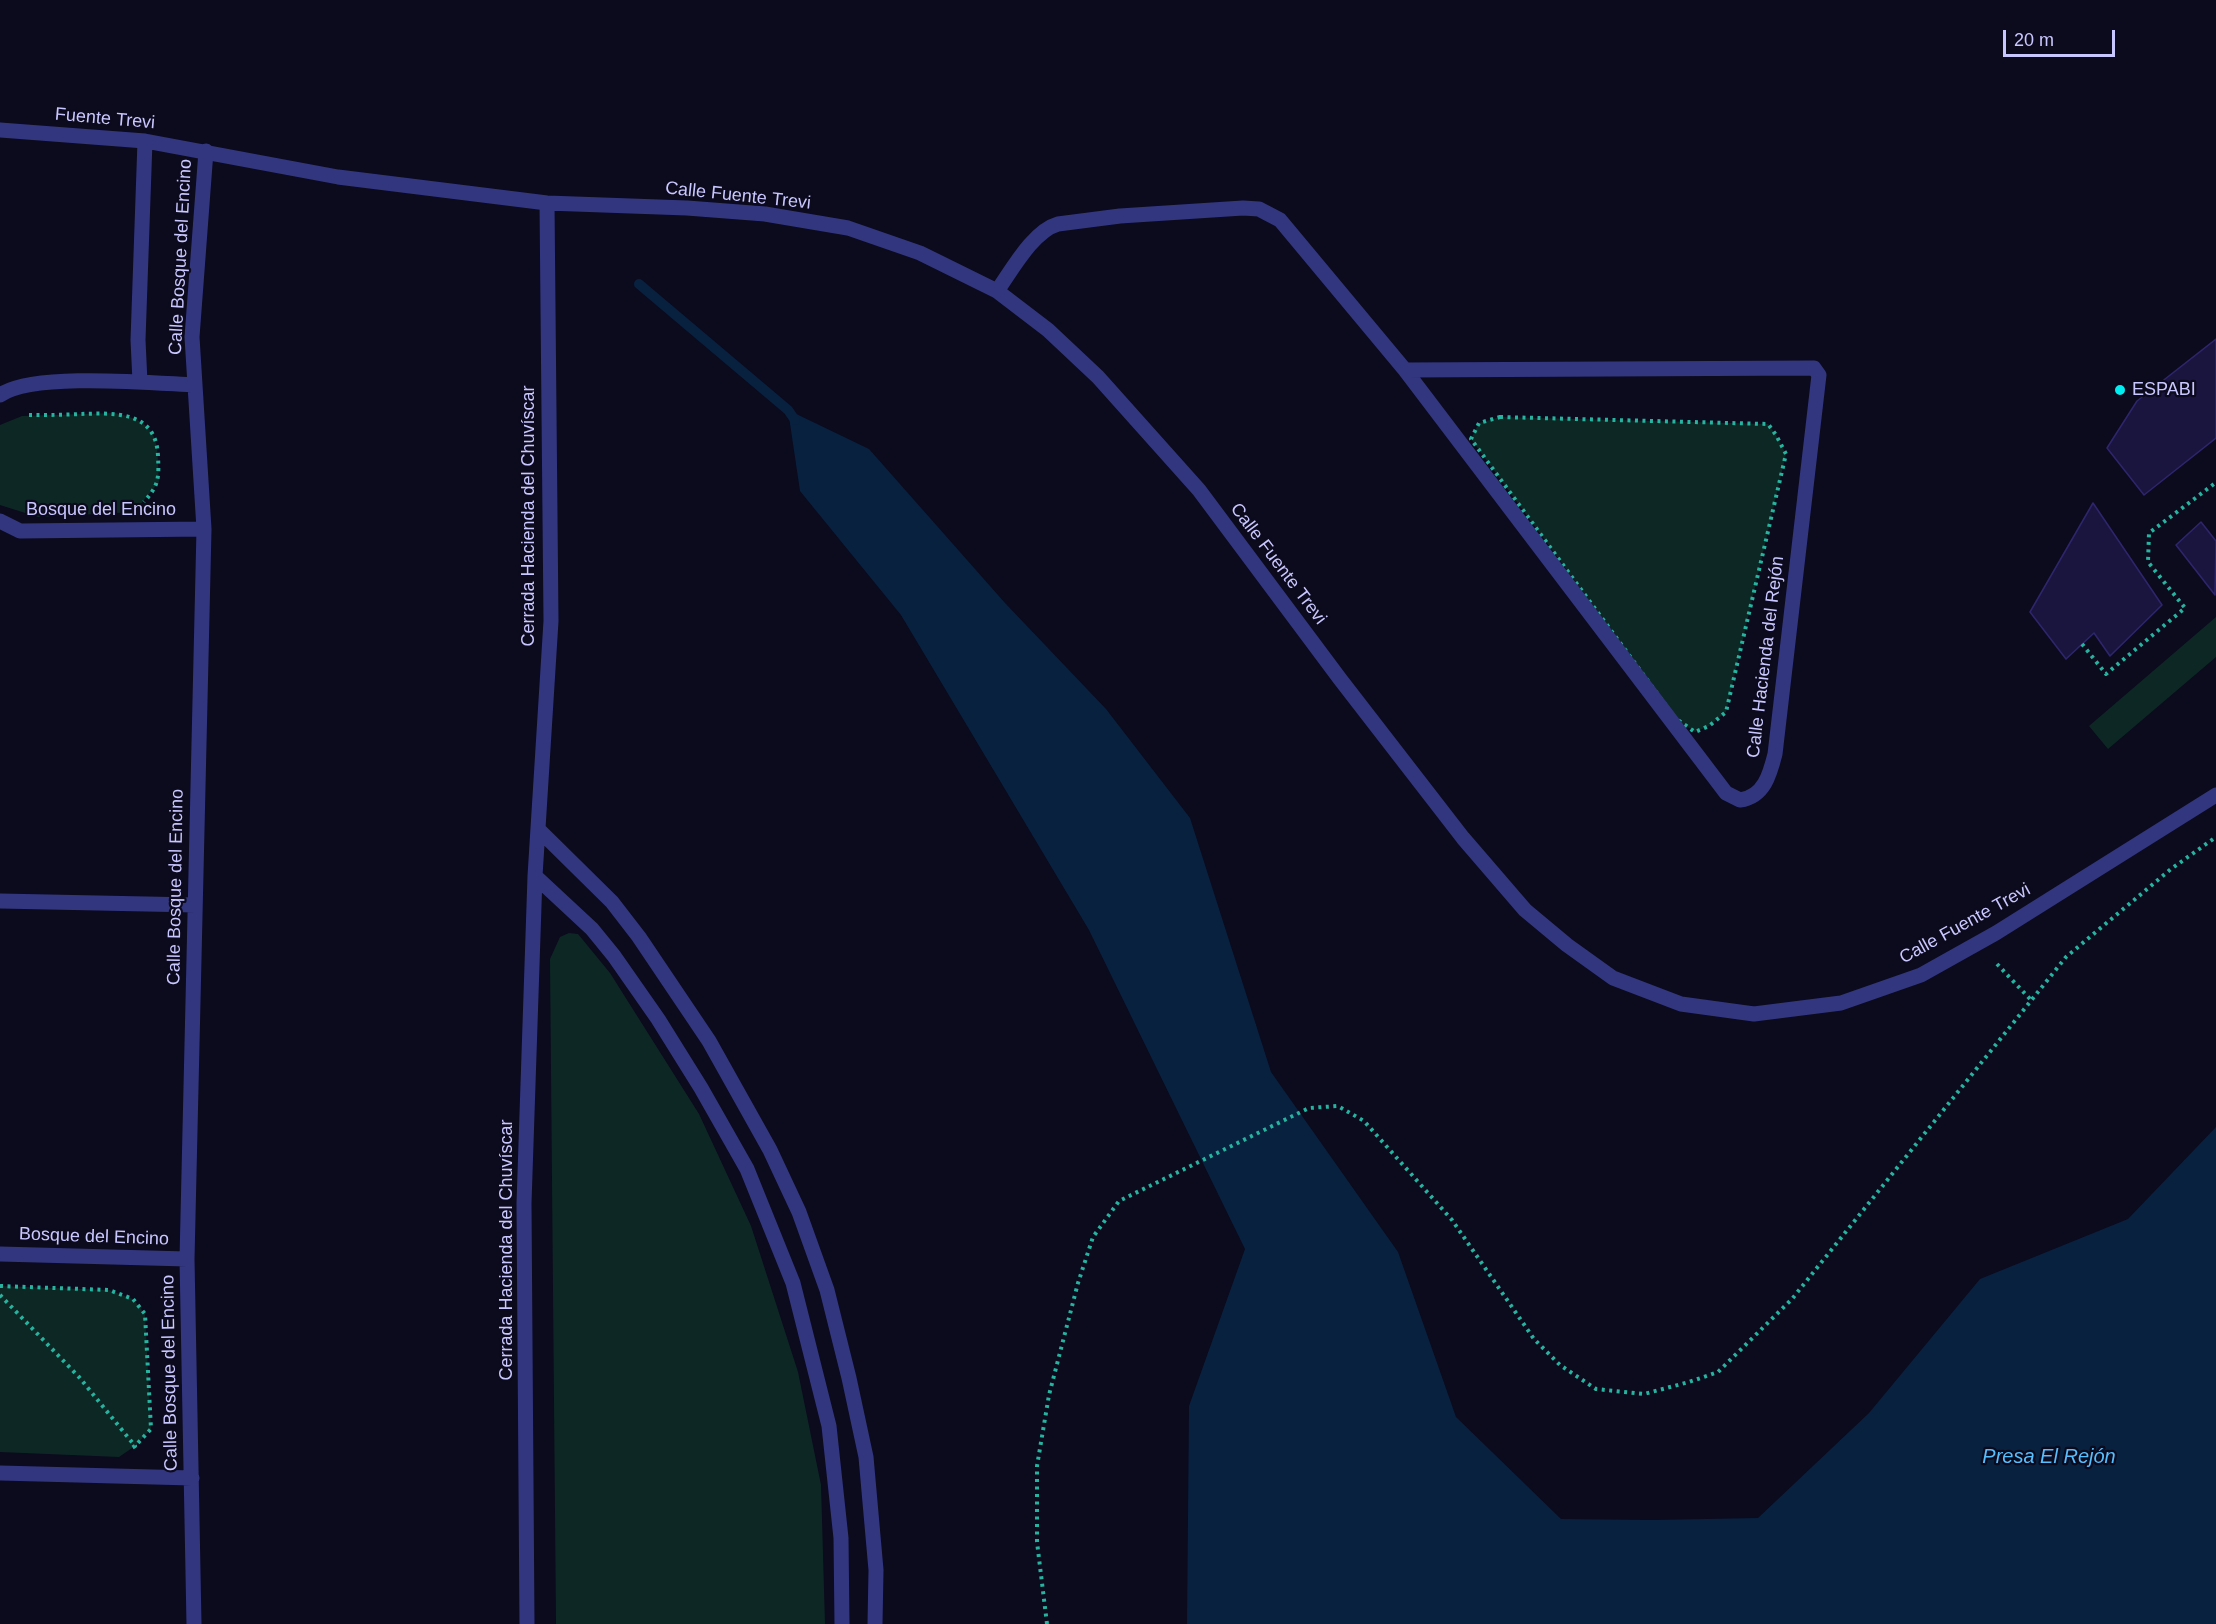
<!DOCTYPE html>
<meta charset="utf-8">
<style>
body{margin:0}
#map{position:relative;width:2216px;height:1624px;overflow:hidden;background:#0c0a1d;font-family:Helvetica,sans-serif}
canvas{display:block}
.scale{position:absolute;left:2003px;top:30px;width:112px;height:27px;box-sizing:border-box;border:3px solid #c9c7ff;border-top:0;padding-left:8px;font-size:18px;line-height:21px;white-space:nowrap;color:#c9c7ff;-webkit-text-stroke:4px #0c0a1d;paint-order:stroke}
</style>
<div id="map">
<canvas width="2216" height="1624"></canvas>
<div class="scale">20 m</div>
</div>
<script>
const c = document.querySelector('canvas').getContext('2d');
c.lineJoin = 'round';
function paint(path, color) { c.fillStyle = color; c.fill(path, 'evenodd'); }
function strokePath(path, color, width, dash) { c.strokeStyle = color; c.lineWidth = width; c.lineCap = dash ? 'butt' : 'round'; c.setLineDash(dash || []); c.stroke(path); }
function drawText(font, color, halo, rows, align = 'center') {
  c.font = font + ' Helvetica,sans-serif'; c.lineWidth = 4.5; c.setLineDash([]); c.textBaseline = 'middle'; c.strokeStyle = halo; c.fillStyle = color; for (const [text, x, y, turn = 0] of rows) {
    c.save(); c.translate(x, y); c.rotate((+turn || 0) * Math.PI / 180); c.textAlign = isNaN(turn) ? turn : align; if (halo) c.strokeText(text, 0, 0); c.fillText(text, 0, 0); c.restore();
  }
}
paint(new Path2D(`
 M115,413c46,10 42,28 44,69l-25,30 -96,5 -38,-12v-80l22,-9z
 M1500,417l268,7 8,11 10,19 -60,258 -17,14 -14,6 -20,-14 -204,-279 8,-16z
 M2216,617v40l-108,92 -19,-23z
 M569,933l9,1 32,39 89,141 52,112 47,146 23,113 4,139h-269l-6,-665 10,-22z
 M0,1286l109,4 24,9 12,15 6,115 -16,17 -16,11 -119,-5z`), '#0d2824');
paint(new Path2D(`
 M788,410l81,39 136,154 101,106 84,109 81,254 127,180 58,165 105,102 92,1 105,-2 111,-105 111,-134 148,-60 88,-92v497h-1029l2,-218 56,-157 -156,-319 -188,-315 -101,-124z`), '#08213f');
strokePath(new Path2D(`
 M639,284l149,126 7,10`), '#08213f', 10);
const building = new Path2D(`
 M2216,339v99l-72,57 -37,-47 30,-47z
 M2093,503l69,102 -52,51 -16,-23 -28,26 -36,-47z
 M2201,522l15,19 -1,54 -39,-50z`);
paint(building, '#1a153f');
strokePath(building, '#2e266d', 1.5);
strokePath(new Path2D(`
 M29,415c17,0 34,0 51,-1 34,-1 76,-4 78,42 1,22 1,29 -14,46
 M1500,417l268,7 8,11 10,19 -60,258 -17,14 -14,6 -20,-14 -204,-279 8,-16z
 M2082,644l24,30 79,-66 -37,-46 1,-29 65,-49 2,2
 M1997,964l34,36
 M0,1286l109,4 24,9 12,15 6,115 -16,17
 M0,1295l79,82 56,69 -5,3
 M1047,1624l-10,-82v-76l12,-71 29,-112 15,-46 26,-36 190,-93 29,-2 26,15 88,99 82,119 26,26 36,24 48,5 45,-12 29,-10 74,-73 274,-342 105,-88 45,-32`), '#26b4a0', 4, [3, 4.5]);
strokePath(new Path2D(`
 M0,130l145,11 193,36 209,26 140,5 78,6 83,14 72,25 77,38 51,39 50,47 101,113 141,189 123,159 62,72 42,35 46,33 68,26 73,10 87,-11 80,-28 75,-42 220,-138
 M997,291c15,-21 36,-60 61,-67l62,-8 123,-8 16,1 21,11 125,150 321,423 14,7c24,-3 30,-26 35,-46l44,-379 -5,-7 -409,2
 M140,382l-2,-42 7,-199
 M0,395c33,-23 152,-12 195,-10
 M0,521l20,10 184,-2
 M538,829l74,73 27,35 70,104 61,109 29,62 28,78 22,88 17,79 10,113 -1,54
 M535,876l57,53 22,27 44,63 43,69 46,81 46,114 36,143 12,112 1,86
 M0,901l195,4
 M0,1254l187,5
 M0,1473l192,5
 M194,1624l-7,-365 17,-730 -12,-192 14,-186
 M527,1624l-3,-421 11,-327 16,-255 -4,-418`), '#32367f', 15);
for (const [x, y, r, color] of [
 [2120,390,6,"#00eef2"]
]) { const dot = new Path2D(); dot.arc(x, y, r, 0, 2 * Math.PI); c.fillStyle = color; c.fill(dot); strokePath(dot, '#0c0a1d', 2); }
drawText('18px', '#c9c7ff', '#0c0a1d', [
 ["Fuente Trevi",105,119,5],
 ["Calle Fuente Trevi",738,196,6],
 ["Calle Bosque del Encino",181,257,-87],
 ["Bosque del Encino",101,510],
 ["Cerrada Hacienda del Chuvíscar",529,516,-90],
 ["Calle Fuente Trevi",1278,564,53],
 ["Calle Hacienda del Rejón",1766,657,-83],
 ["Calle Bosque del Encino",176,887,-89],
 ["Calle Fuente Trevi",1965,924,-29],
 ["Bosque del Encino",94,1237,2],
 ["Cerrada Hacienda del Chuvíscar",507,1250,-90],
 ["Calle Bosque del Encino",170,1373,-91]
]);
drawText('18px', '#c9c7ff', '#0c0a1d', [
 ["ESPABI",2132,390]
], 'left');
drawText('italic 20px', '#55beff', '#0c0a1d', [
 ["Presa El Rejón",2049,1457]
]);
</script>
